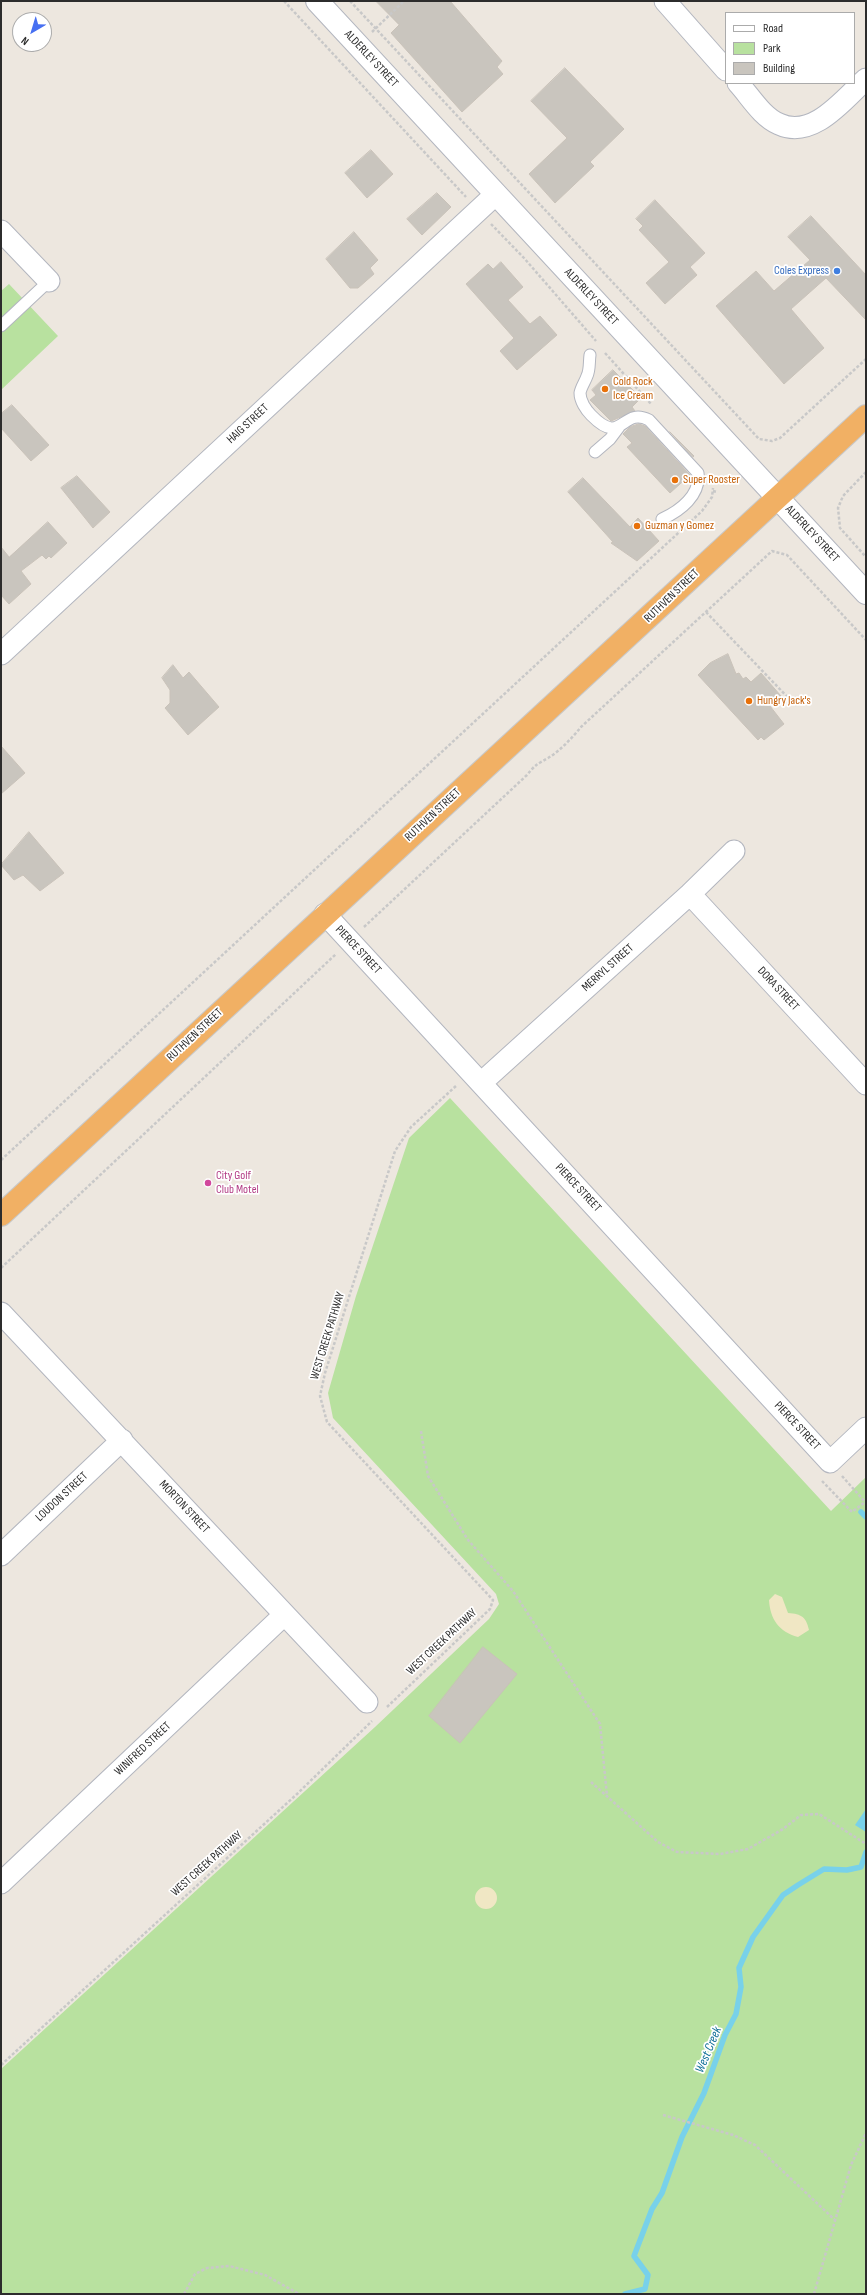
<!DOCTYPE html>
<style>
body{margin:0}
#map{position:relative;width:867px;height:2295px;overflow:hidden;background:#ede7df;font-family:"Sofia Sans Condensed",sans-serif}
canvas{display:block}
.frame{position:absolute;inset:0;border:2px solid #2c2c2c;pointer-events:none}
.legend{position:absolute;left:725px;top:12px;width:130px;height:72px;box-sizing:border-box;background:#fff;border:1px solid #ababab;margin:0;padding:5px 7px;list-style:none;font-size:12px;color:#2c2c2c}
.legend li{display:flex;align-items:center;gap:8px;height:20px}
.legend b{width:20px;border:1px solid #ababab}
.north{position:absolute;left:12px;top:12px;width:40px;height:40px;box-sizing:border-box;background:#fff;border:1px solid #ababab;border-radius:50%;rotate:218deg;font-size:11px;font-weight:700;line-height:16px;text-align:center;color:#2c2c2c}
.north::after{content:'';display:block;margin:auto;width:14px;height:18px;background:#4770f2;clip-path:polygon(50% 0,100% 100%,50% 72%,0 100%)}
</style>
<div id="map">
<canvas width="867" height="2295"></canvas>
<div class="frame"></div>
<ul class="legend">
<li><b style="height:5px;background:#fff"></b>Road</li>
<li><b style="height:11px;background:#b8e19f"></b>Park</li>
<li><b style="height:11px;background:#c9c5be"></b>Building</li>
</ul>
<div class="north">N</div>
</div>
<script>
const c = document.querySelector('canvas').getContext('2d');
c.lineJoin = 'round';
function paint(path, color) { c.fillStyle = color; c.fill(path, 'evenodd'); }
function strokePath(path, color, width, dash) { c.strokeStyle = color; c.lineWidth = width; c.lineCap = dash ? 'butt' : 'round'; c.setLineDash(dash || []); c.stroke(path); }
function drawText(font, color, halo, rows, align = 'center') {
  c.font = font + ' "Sofia Sans Condensed",sans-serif'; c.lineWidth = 3.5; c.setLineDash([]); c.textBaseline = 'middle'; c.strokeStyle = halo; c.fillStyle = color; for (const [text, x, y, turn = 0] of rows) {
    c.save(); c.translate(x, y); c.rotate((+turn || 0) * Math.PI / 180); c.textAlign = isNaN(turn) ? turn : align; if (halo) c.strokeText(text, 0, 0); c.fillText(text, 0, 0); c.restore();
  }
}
paint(new Path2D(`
 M9,284l49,52 -57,54v-99z
 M450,1098l381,413 35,-34v817h-865v-225l374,-342 114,-108 10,-15 -3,-10 -163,-176 -5,-25 28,-97 53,-158z`), '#b8e19f');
paint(new Path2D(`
 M775,1594l7,3 6,16c14,1 18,4 21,17l-11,7c-19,-5 -28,-18 -29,-37z
 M475 1898a11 11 0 1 1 22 0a11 11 0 1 1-22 0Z`), '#f0e7c4');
paint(new Path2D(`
 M866,1809v23l-11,-7z`), '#78d1ea');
strokePath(new Path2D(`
 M861,1512l5,5
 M625,2294l20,-5 3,-14 -14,-19 18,-47 10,-16 20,-56 22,-44 21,-58 11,-21 5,-27 -2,-19 14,-31 30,-42 15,-10 26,-16 23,1 14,-3 5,-15`), '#78d1ea', 5.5);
const building = new Path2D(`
 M376,1h74l52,60 -5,6 6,7 -41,38 -71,-79 8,-8z
 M565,68l59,61 -34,33 4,4 -39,37 -26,-29 38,-36 -36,-37z
 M371,150l22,24 -26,24 -22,-25z
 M437,193l14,14 -29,28 -15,-16z
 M655,200l50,53 -15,14 7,8 -32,29 -19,-21 23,-21 -30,-32 4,-4 -7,-7z
 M811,216l55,59v45l-40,-42 -35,31 33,39 -40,36 -68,-78 40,-35 18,20 36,-31 -22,-23z
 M354,232l24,28 -8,8 4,6 -16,14h-8l-24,-29z
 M501,262l22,25 -15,13 22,24 10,-8 17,19 -40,35 -17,-19 14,-13 -48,-54 22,-20 5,5z
 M613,370l28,28 -9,9 3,4 -24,10 -21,-21 6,-5 -4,-5z
 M12,405l37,40 -18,16 -30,-33v-14z
 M639,424l6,2 45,49 -20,18 -43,-46 5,-4 -9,-9 7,-7z
 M670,432l24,24 -1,1z
 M77,476l33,36 -17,16 -32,-40z
 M583,478l47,49 8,-9 21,23 -22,20 -26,-18 2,-1 -45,-50z
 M48,522l19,21 -16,15 -2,-2 -3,3 -4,-4 -21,16 10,13 -22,20 -8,-9v-48l8,10z
 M728,654l8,20 3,-1 4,6 3,-2 5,5 10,-9 20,23 -11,10 14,18 -20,16 -3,-3 -3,3 -60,-65 12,-12z
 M173,665l10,13 6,-6 30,35 -31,28 -23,-27 5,-5v-13l-8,-12z
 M1,746l24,27 -24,21z
 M29,832l35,41 -24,18 -17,-16 -9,5 -13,-15z
 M483,1647l34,27 -57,69 -31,-27z`);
paint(building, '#c9c5be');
strokePath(building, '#c9c2b9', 1);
const service = new Path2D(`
 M1,326l48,-45
 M590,355c-1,7 0,15 -3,21 -2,6 -6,11 -7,17 0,8 6,17 11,22 32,33 30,-9 58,5l49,53c3,22 -18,38 -36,46
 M595,452l15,-13 9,-12`);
const minor = new Path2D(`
 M665,1l61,69
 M738,83c12,13 24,34 41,41 34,16 65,-25 87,-45
 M1,231l48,50
 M1,654l495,-460
 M690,894l176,190
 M325,914l505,548 36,-34
 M481,1083l209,-189 44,-43
 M1,1313l366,389
 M1,1555l121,-115
 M1,1883l283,-268`);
const tertiary = new Path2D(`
 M317,1l549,592`);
const trunk = new Path2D(`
 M1,1215l865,-799`);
strokePath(service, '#b3b6bf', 13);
strokePath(minor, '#b3b6bf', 23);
strokePath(tertiary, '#b3b6bf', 24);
strokePath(trunk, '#c8c8c8', 24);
strokePath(new Path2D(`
 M284,1l182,196
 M350,1l409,438 13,2 8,-3 86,-79
 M372,32l32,-31
 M491,224l33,34 72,83
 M605,353l46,51
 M866,472l-23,24 -5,12 2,20 26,29
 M713,491l4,1
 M706,612l90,94
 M364,927l163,-152c9,-11 9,-10 21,-17 12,-7 24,-20 33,-31l191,-176 15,4 79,85
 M1,1160l701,-649 10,-14 1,-9
 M1,1268l335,-314
 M421,1431l7,45 40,64 45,51 87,133 7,72
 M842,1476l24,27
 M822,1481l30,31 13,-10
 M387,1707l103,-98 3,-9 -166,-178 -7,-26 5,-23 70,-222 16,-24 46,-42
 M591,1782l67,60 19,10 43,2 28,-5 35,-20 18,-14 18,-1 47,30
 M1,2065l296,-271 75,-73
 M663,2115l70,20 22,10 81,76
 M184,2294l11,-20 12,-6 22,-2 36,9 34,19
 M814,2294l37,-129 15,-32`), '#c8c8c8', 2.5, [3, 2]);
strokePath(service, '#fff', 11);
strokePath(minor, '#fff', 21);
strokePath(tertiary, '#fff', 22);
strokePath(trunk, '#f1b064', 22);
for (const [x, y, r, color] of [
 [837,271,4,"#3f7fe0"],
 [605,389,4,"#e8710a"],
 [675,480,4,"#e8710a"],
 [637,526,4,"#e8710a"],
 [749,701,4,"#e8710a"],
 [208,1183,4,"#d1479c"]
]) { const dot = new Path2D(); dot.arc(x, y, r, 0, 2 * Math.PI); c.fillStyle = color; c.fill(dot); strokePath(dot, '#fff', 1.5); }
drawText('12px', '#2c2c2c', '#fff', [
 ["ALDERLEY STREET",371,59,47],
 ["ALDERLEY STREET",591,297,47],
 ["HAIG STREET",248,424,-43],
 ["ALDERLEY STREET",812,534,47],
 ["RUTHVEN STREET",672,596,-44],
 ["RUTHVEN STREET",433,815,-43],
 ["PIERCE STREET",358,950,47],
 ["MERRYL STREET",608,968,-42],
 ["DORA STREET",778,989,47],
 ["RUTHVEN STREET",195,1035,-43],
 ["PIERCE STREET",578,1188,47],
 ["WEST CREEK PATHWAY",328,1336,-73],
 ["PIERCE STREET",797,1426,47],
 ["LOUDON STREET",62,1497,-43],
 ["MORTON STREET",184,1507,47],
 ["WEST CREEK PATHWAY",442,1642,-43],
 ["WINIFRED STREET",143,1749,-43],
 ["WEST CREEK PATHWAY",207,1864,-42]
]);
drawText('12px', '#366cbe', '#fff', [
 ["Coles Express",829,271]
], 'right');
drawText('12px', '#c56008', '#fff', [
 ["Cold Rock",613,382],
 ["Ice Cream",613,396],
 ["Super Rooster",683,480],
 ["Guzman y Gomez",645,526],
 ["Hungry Jack's",757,701]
], 'left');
drawText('12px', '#b23c85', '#fff', [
 ["City Golf",216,1176],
 ["Club Motel",216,1190]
], 'left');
drawText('italic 13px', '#147299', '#fff', [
 ["West Creek",709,2050,-67]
]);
</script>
